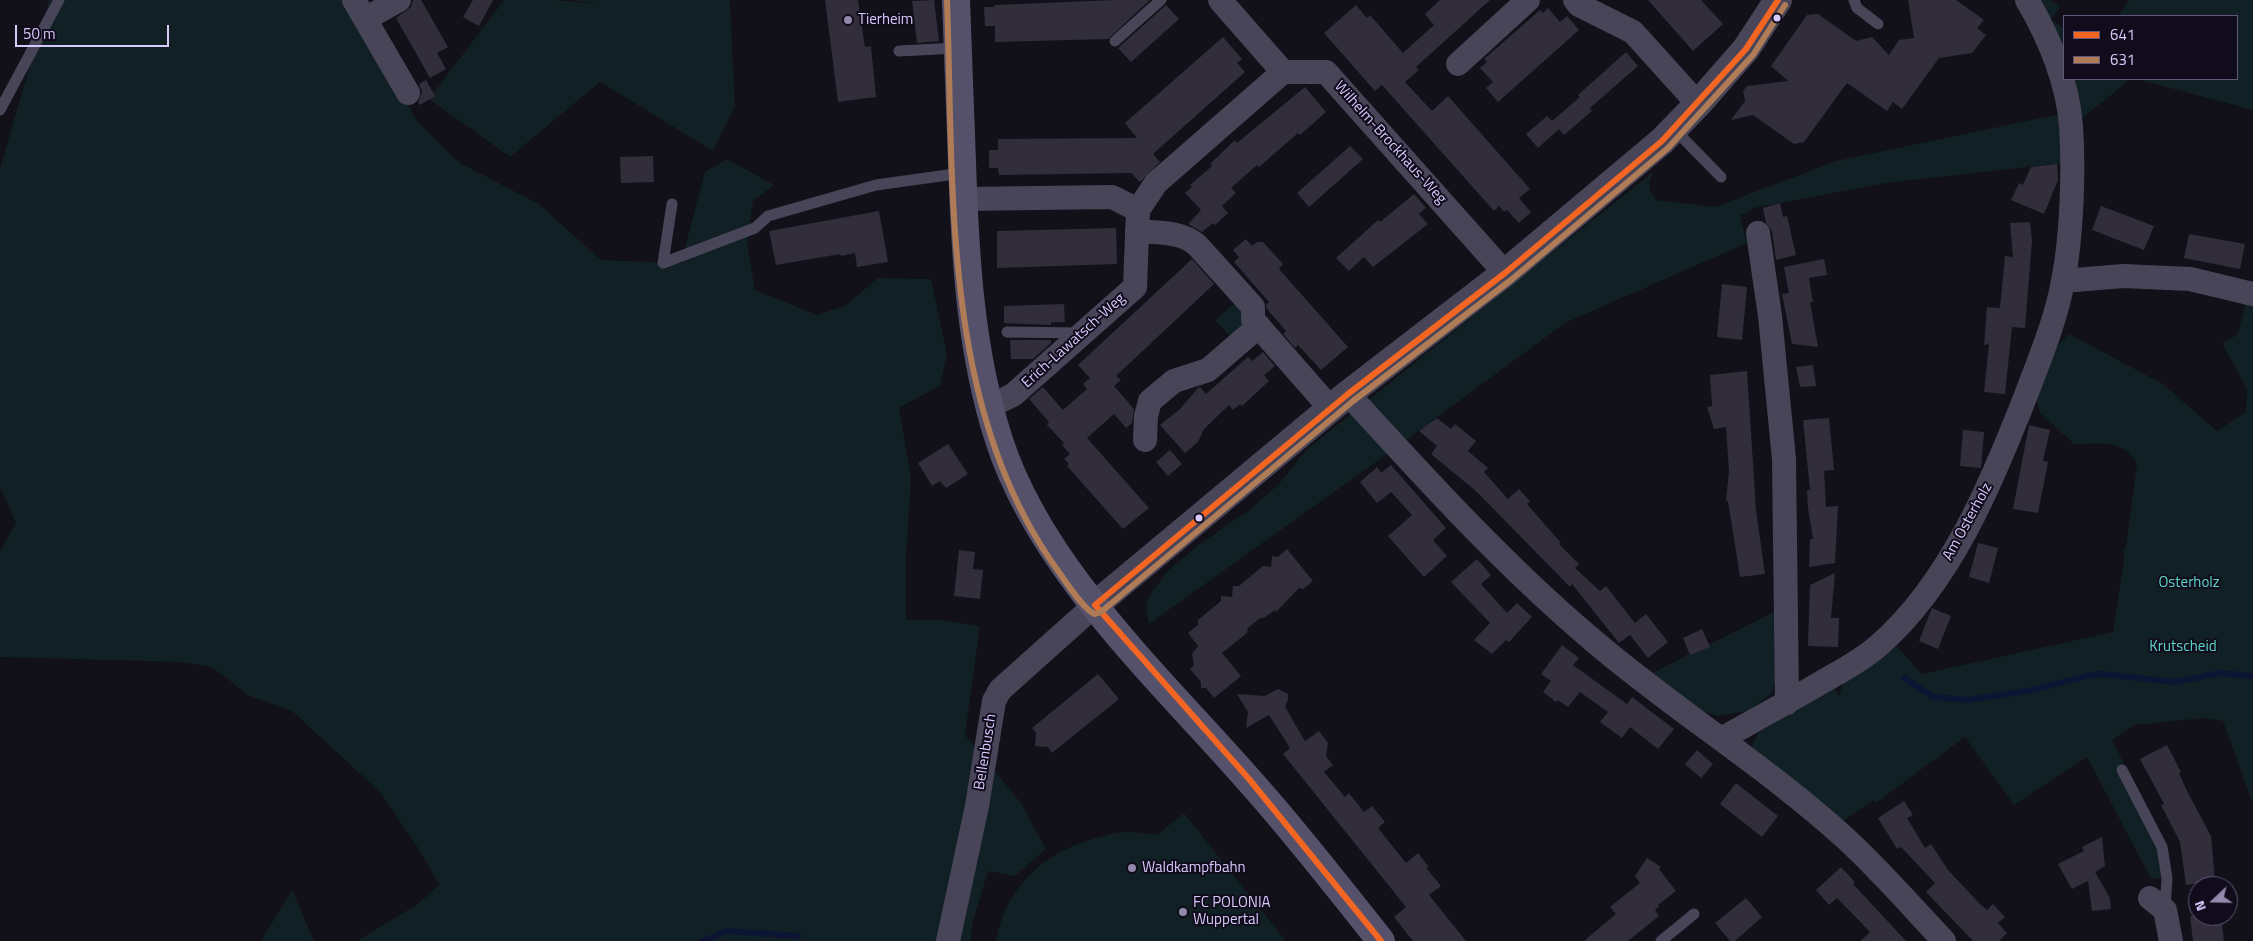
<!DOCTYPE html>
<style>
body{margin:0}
#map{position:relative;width:2253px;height:941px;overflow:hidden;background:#121018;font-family:"Titillium Web",sans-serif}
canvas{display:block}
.legend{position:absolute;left:2063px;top:15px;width:175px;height:65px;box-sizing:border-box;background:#110c1c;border:1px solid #605876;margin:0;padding:6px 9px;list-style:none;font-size:15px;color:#d7cafc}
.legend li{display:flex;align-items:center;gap:10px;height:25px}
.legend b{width:25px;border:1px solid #605876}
.north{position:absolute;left:2188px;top:876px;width:50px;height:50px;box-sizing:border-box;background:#110c1c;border:1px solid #605876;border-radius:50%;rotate:249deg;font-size:14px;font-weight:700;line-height:20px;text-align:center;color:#d7cafc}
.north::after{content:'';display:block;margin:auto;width:18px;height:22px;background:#9289ac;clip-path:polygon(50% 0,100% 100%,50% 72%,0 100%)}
.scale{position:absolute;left:15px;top:25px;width:154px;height:22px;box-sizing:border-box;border:2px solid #d7cafc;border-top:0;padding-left:6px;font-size:15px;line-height:18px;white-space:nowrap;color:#d7cafc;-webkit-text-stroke:4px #110c1c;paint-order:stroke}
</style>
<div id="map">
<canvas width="2253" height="941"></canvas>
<ul class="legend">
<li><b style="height:6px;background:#f26522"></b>641</li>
<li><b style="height:6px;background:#b07c57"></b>631</li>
</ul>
<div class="north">N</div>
<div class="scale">50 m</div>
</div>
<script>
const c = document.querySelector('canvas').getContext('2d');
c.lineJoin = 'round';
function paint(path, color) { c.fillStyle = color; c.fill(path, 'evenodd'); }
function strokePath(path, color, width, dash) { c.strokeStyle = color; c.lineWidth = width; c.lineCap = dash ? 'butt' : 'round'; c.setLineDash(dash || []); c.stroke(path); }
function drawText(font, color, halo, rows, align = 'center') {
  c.font = font + ' "Titillium Web",sans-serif'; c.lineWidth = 4; c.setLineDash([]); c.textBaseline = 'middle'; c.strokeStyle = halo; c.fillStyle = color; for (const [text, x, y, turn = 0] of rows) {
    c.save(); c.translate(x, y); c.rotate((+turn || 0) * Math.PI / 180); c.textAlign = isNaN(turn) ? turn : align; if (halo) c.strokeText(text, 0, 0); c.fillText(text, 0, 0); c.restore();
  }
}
paint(new Path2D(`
 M49,0h295l74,122 42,41 79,41 62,56 80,3 24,-91 22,-13 47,26 -21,16 -6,41 8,48 62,25 28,-9 33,-28 53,1 16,75 -7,32 -41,22 12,69 -5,79v64h35l39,6 -15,109 56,68 25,46 -31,27 -27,-5 -15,50 -3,20h-613l62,-38 20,-18 -19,-34 -40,-59 -87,-80 -45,-17 -36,-28 -30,-5 -182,-5v-106l16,-28 -16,-36v-319z
 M504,0h51l43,4 -24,-4h156l5,107 -22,44 -113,-69 -90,75 -81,-58z
 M2036,0h15l9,7 -9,12 13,10v33z
 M2129,0h124v110l-117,-31h101v-63h-119z
 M2069,79h62l-51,41z
 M2060,114l2,49 -176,20 -132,25 -14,8 7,27 -182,80 -175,129 -241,172 -3,-16 2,-11 19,-25 30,-26 52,-36 29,-25 28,-35 348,-279c-7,12 -6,18 2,29l59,7 121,-46z
 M1238,300l6,23 -14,13 -15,-16z
 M2247,300l6,2v502l-30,-83 -19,-3 -69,7 -23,15 13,26 -9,5 42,78 4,29 -11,1 -64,-122 -73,48 -49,-68 -89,66 -2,-3 -34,23 -83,-67 -5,-11 7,-13 75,-45 5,10 4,-15 40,-24 12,-14 27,30 191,-42 11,-72 -1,-11 3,-2 11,-83c-12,-25 -40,-20 -63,-20l-34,-31 -6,-24 10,-29 25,-26 94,50 54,47 29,-19 1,-22 -25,-47 15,-8z
 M1780,609l-1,59 -8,26 -23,17 -31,5 -26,-9 -43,-32z
 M1184,813l102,128h-290c10,-56 50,-91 104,-104 8,-2 18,-5 26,-5 10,0 21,2 31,3z
 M292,890l22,51h-53z`), '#102024');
strokePath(new Path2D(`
 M1904,678l29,19 35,3 65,-10 53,-14 15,-2 74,8 45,-9 33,3
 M703,941l24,-10 72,5`), '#0c1533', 6);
paint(new Path2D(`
 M413,0h8l27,47 -11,6 9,16 -16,9 -34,-60 15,-11z
 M473,0h20l-14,26 -16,-9z
 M825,0h33l7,47 6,-1 5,51 -38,5z
 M934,0l5,41 -22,2 -5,-42z
 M1115,0h35l-42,39 -113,3v-16h-10l-1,-19h10v-2z
 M1440,0h50l-74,67 3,3 -14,12 27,29 16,-15 82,93 -11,9 12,14 -12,11 -12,-13 -3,2 -5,-6 -5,5 -112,-126 -7,6 -51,-58 32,-28 11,13 3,-3 33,38 31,-28 -9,-11z
 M1648,0h53l22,24 -30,27z
 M1908,0h48l28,20 -7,8 9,7 -14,18 -33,5 -37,51 -9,-7 -6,9 -40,-28 -43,59 -10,2 -41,-29 -22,5 14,-19 -2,-10 4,-5 41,-5 -17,-15 36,-51 11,-1 38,27 16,-4 17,18 10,-15 15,-2z
 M1166,5l13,14 -48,43 -13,-14z
 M1548,8l12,14 7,-6 12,14 -81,72 -12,-14 7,-6 -13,-14 7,-6 -3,-3 56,-49 3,3z
 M1223,37l19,22 -5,4 8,9 -92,82 7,8 -20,20 -9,-9 -132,2 -1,-7h-9v-18h9v-11l139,-1 -12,-15z
 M1626,52l12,14 -48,42 2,3 -28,24 -5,-6 -21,19 -12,-14 21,-18 5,5 28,-24 -2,-2z
 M426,80l9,16 -15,9 -2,-3 4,-10 -3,-8z
 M1305,87l21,25 -26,23 -2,-2 -39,34 -2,-2 -26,23 5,5 -14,13 6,7 -13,12 -2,-2 -11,9 -14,-8 13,-14 -16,-17 7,-6 -2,-2 22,-19 -2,-2 25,-24 2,3z
 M1350,146l13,13 -54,48 -12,-14z
 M653,156l1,26 -33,1 -1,-26z
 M2057,164l1,16 -14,34 -33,-14 8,-17 4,2 8,-18z
 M1414,194l12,14 -7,6 9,10 -55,43 -9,-10 -15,14 -13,-13 42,-38 2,2z
 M1780,203l3,14 4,-1 9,39 -20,5 -4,-29 -6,-8 -3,-15z
 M2101,206l53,20 -10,24 -52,-20z
 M879,211l9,51 -31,5 -2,-14 -14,3 -1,-2 -64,11 -7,-34z
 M2030,222l2,19 -7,87 -13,-1 -7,67 -21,-2 5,-48 -5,1 3,-38 13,1 5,-52 8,1 -3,-34z
 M1116,228l1,36 -120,4v-37z
 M2189,234l56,10 -5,25 -56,-11z
 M1246,239l6,7 5,-4h6l20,22 -4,5 69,78 -27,23 -23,-25 -3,3 -12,-14 3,-3 -19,-22 -1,-4 3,-3 -35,-40 5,-5 -6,-7z
 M1192,259l22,25 -98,92 5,4 -7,6 20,23 -2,14 -6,5 -12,-14 -27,24 62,70 -26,21 -56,-63 2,-2 -5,-5 6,-5 -8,-9 2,-2 -17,-18 2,-3 -20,-23 14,-12 20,23 24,-21 -4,-5 7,-6 -12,-13z
 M1824,259l3,16 -18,3 4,24h-3l8,45 -26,-3 -10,-50 7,-1 -5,-26z
 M1722,284l25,3 -5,53 -25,-3z
 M1064,304l1,18h-14v3l-47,-2v-17z
 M1010,340h41v3l-18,16h-22z
 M1263,352l12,14 -11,9 5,6 -27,25 -2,-2 -7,6 -4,-5 -25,24 -6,13 -13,11 -25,-28 20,-16 18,-21 2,-1 6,7 42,-37 4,4z
 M1813,365l3,21 -16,1 -4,-20z
 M1747,371l9,139 9,64 -25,3 -12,-76h-2l3,-30 -3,-44 -12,2 -7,-22 5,-1 -2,-31z
 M1437,418l14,11 4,-5 21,17 -8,10 20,17 -4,4 24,27 11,-10 11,12 -3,3 34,39 -2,1 20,20 -4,4 25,23 6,-5 29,37 11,-9 22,28 -20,16 -18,-23 -11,8 -47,-59 -2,3 -93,-95 -46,-38 6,-8 -18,-15z
 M1829,418l5,52 -10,1 2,36 12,-1 -3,57 -26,4 1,-28h3l-5,-31 -1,-18h3l-7,-70z
 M2029,425l21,5 -7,31 5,1 -10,51 -25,-4z
 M1963,430l21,2 -3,36 -21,-2z
 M948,444l20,30 -22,14 -6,-7 -8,5 -14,-23z
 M1170,450l12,14 -14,12 -12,-14z
 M1391,465l55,63 -13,12 14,16 -23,21 -36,-41 24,-21 -21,-23 -14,11 -17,-21 17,-15 4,6z
 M1978,543l20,5 -9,35 -20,-6z
 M1287,549l26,32 -10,8 -4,-1 -23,24 -1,-2 -11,8h-4l-12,10 -1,5 -25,20 19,23 -27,22 -8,-10h-5v-6l-11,-13 4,-4 -2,-11 6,-8 -10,-13 10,-8v-5l23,-19v-5l11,1 1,-11h6l24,-20 8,1 1,-11 6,1z
 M959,550l16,2 -2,17 10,1 -3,29 -26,-3z
 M1477,559l14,16 -10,9 26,29 10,-10 15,14 -23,25 -3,-2 -14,14 -18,-14 16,-17 -39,-41z
 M1835,573l-4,45h8l-1,29 -30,-1 2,-61z
 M1932,608l19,8 -13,33 -19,-8z
 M1702,629l8,18 -20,8 -7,-17z
 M1562,645l17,13 -6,7 54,39 5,-7 42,32 -16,20 -28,-22 -8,11 -22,-16 8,-10 -28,-20 -12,15 -10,-7 -2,2 -13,-10 8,-11 -10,-7z
 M1098,674l21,25 -67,54 -4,-6 -13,-1 1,-13 -4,-5z
 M1278,689l10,5v6l-3,7 20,34 14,-10 9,12 -2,13 7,9 -9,7 21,25 4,-4 15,19 8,-6 13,16 -7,6 28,35 12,-10 10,13 -1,3 14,17 -12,9 37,46h-53l-19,-24 12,-10 -123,-153 7,-6 -21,-33 -23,13 2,-16 -11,-18 28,2z
 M2167,745l14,27 -2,1 8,18 24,45 4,45 -29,4 -6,-43 -19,-37 3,-1 -24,-45z
 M1697,750l16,14 -12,14 -16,-14z
 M1736,783l42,33 -16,21 -42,-33z
 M1904,801l9,14 -6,3 18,30 6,-4 17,26 32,34 7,6 6,-6 12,13 -7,6 9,10 -8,8h-26l-47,-49 9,-9 -34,-36 -4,2 -19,-31z
 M2102,837l3,29 -10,6 15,26 1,11 -19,2 -4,-30 -16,8 -14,-25 26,-13 -2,-4z
 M1647,858l14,9 -2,2 17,22 -18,14 1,2 -4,3 4,6 -31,25h-44l32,-27 -6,-7 30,-24 -5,-7z
 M1841,867l14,15 -2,2 53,57h-46l10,-9 -33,-34 -8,7 -13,-15z
 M1746,898l16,19 -27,24h-5l-15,-18z
 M2190,916h31l3,25h-31z`), '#312d3b');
strokePath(new Path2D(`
 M1854,0l3,8 21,16
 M1115,41l46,-41
 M899,51l58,-3
 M0,110l59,-110
 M1674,129l47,48
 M672,204l-9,59 92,-35 13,-12 108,-31 86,-12
 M1007,332l74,1
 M2122,770l40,77 5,31 -2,32
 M1661,941l33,-27`), '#484559', 11);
strokePath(new Path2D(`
 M354,0l54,93
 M1220,0l63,72h43l179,201
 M1575,0l4,5 54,27 65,72
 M365,19l34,-19
 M1458,64l70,-64
 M963,199l149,-2 26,13
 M1137,231c21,2 44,0 60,14l56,62v13l78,89
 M1758,233l12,83 14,143 3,244
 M2063,281l60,-5 67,3 63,15
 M1348,394c77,84 154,169 241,243 82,71 176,128 256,201 35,32 67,69 99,103
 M990,406l23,-11 122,-108 3,-77 18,-27 127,-111
 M1145,440l1,-24 4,-15 24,-20 34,-11 51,-44
 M1721,739c34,-19 67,-37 101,-57 19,-11 39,-21 56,-36 72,-62 114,-164 148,-251 14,-37 30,-75 37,-114 9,-45 11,-110 8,-155 -3,-43 -22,-89 -44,-126
 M2150,898l15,12 6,31
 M948,941l29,-135 17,-105 6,-11 95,-85`), '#484559', 24);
strokePath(new Path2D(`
 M1095,605l253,-211 157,-121 157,-132 36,-37 48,-55 32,-49`), '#484559', 28);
strokePath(new Path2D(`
 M956,0c2,54 4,108 6,162 3,93 8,189 37,278 41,128 161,239 248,338 47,52 90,108 134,163`), '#56516b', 28);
strokePath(new Path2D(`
 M1095,605l253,-211 157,-121 157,-132 84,-92 32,-49
 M1095,605l154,174 132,162`), '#f26522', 6);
strokePath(new Path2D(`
 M947,0c7,189 -6,408 109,568 8,11 28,43 39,46l6,-2 252,-211 158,-121 157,-132 85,-93 32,-50`), '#b07c57', 6);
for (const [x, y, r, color] of [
 [1777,18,4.5,"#d7cafc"],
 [848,20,5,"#9289ac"],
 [1199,518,4.5,"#d7cafc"],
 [1132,868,5,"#9289ac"],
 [1183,912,5,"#9289ac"]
]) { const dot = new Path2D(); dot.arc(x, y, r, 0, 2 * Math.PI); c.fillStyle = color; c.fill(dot); strokePath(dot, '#110c1c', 2); }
drawText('15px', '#d7cafc', '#110c1c', [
 ["Tierheim",858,20],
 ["Waldkampfbahn",1142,868],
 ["FC POLONIA",1193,903],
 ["Wuppertal",1193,920]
], 'left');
drawText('15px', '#d7cafc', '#110c1c', [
 ["Wilhelm-Brockhaus-Weg",1390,143,48],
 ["Erich-Lawatsch-Weg",1074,341,-42],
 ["Am Osterholz",1968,522,-61],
 ["Bellenbusch",986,752,-81]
]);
drawText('15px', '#5cd7c9', '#110c1c', [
 ["Osterholz",2189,583],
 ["Krutscheid",2183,647]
]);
</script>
